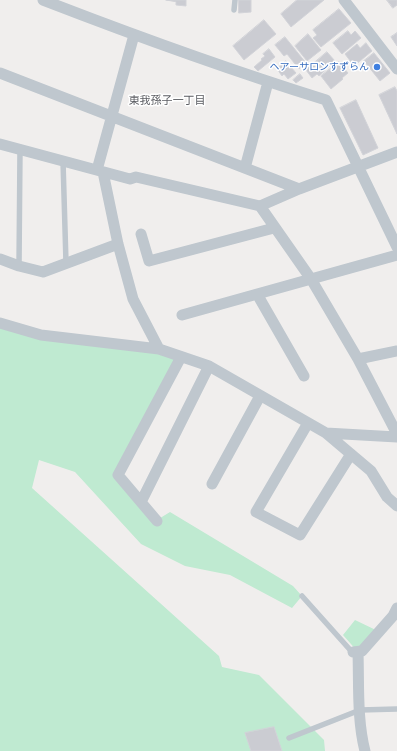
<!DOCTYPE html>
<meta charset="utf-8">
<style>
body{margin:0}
canvas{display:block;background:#f0eeed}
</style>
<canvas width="397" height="751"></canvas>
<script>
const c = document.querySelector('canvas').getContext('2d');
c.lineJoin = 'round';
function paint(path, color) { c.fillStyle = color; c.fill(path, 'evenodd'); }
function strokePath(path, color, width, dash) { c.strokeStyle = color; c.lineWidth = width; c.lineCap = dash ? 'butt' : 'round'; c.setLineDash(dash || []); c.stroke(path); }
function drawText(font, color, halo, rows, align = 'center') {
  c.font = font + ' "Asap Condensed","Noto Sans JP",sans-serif'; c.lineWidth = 3; c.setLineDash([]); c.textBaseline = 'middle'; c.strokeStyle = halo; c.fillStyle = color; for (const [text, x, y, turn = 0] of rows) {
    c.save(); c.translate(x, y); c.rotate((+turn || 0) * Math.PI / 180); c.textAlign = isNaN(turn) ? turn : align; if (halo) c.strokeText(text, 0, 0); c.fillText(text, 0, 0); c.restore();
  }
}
paint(new Path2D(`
 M0,323l181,34 -63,118 39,45 13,-8 123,74 9,10 -10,12 -62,-33 -45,-9 -44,-22 -66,-72 -36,-12 -7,28 187,168 3,11 37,8 65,65 1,11h-325z
 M355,620l25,12 -22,20 -15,-17z`), '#bfead1');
const building = new Path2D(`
 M166,0h20v6l-10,-1v-3z
 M239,0h12v12l-12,1z
 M297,0h27l-33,27 -10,-13z
 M387,0h10v5l-4,3z
 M339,9l12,14 -30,24 -8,-9 4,-3 -4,-5z
 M264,20l12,14 -32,26 -11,-14z
 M348,31l3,4 4,-4 6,7 -19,16 -9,-11z
 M397,33v13l-6,-9z
 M308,34l13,16 -14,11 -12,-15z
 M285,37l21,26 -7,6 -12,-15 -3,2 -9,-11z
 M366,43l6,8 -18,15 -9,-12 12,-10 3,4z
 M269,49l6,8 -17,14 -4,-4 8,-7 -1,-1 4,-3 -2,-2z
 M327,52l8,9 -16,15 -2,-2 -5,4 -6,-8z
 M374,53l16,20 -10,8 -16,-20z
 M286,61l10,12 -8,6 -4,-5 -2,2 -5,-7z
 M339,62l9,11 -6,5 1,1 -12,10 -10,-13z
 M300,74l3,4 -7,5 -3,-3z
 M395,87l2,4v43l-18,-39z
 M356,100l22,48 -15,7 -23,-47z
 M274,727l8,24h-31l-6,-18z`);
paint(building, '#cbccd2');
strokePath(building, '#d2d3d8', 1);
strokePath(new Path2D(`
 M234,10l1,-10
 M63,161l3,102
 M19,266l1,-116
 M302,596l50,56
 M289,738l71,-28 37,-1`), '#bfc7ce', 5.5);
strokePath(new Path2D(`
 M43,0c93,36 187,70 283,100l71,147
 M344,0l53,69
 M0,73l299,116
 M0,144l130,35 6,-2 124,29 39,-17 98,-37
 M245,168l23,-86
 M97,170l37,-135
 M103,172l15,72 15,55 26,50 50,17 117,67 45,38 16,26 10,9
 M260,206l51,73 47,80 39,75
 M141,234l8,27 125,-33
 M0,259l19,7 24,6 75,-28
 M257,294l47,82
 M182,315l215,-60
 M0,323l41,12 118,14
 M358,359l39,-8
 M308,423l-52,89 44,23 51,-81
 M326,433l71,4
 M212,484l48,-88
 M141,502l68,-136
 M157,521l-39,-46 63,-118
 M353,652l9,-1 31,-35 4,-8
 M358,652c1,33 -1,68 7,99`), '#bfc7ce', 11);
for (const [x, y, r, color] of [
 [377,67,4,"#3f7fe0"]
]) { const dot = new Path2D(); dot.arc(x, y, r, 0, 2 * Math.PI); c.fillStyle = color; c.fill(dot); strokePath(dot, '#fff', 1.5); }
drawText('10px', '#366cbe', '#fff', [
 ["ヘアーサロンすずらん",369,67]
], 'right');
drawText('11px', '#5b5d62', '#fff', [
 ["東我孫子一丁目",167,101]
]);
</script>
